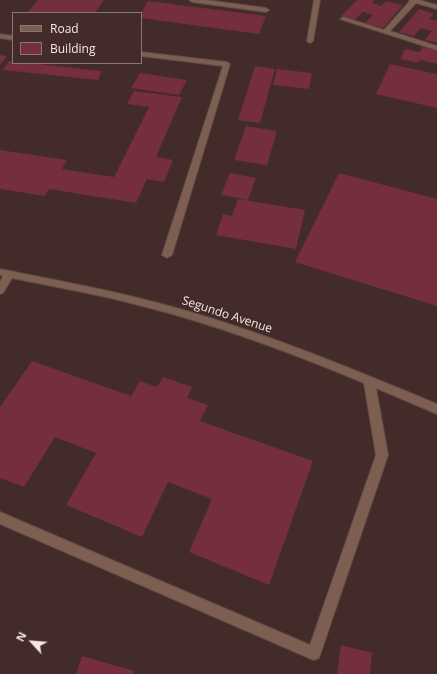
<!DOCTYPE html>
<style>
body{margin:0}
#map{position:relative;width:437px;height:674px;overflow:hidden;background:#422b28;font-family:"Open Sans",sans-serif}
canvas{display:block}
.legend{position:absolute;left:12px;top:12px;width:130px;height:52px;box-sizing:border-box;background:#422b28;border:1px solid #8a7673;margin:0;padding:5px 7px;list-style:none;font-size:12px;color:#f6e6e4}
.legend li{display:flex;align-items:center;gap:8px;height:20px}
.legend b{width:20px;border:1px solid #8a7673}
.north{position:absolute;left:12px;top:622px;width:40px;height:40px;-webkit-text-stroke:3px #422b28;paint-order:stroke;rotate:296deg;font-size:11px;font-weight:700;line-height:16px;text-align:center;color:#f6e6e4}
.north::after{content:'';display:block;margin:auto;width:14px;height:18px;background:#f6e6e4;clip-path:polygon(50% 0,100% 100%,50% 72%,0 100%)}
</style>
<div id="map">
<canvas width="437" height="674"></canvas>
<ul class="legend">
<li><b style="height:5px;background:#7c5f50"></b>Road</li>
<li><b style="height:11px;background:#742e3e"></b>Building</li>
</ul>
<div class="north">N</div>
</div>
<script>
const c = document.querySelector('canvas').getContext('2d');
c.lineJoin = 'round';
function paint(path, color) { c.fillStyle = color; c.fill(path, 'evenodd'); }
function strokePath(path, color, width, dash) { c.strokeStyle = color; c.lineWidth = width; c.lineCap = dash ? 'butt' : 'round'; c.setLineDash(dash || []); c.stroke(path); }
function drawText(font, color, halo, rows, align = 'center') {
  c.font = font + ' "Open Sans",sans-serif'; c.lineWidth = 3; c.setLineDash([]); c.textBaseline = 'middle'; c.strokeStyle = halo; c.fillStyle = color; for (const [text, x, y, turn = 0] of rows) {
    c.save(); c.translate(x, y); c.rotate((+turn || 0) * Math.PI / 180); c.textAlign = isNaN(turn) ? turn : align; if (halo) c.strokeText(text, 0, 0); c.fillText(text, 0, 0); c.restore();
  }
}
paint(new Path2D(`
 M38,0h66l-9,13h-68z
 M357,0h18l-3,3 9,3 5,-5 17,4 -20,23 -18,-5 8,-8 -10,-3 -8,8 -14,-4z
 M148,1l118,15 -7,18 -118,-16v-5z
 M419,9l15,5 -5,5 8,2v22l-12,-3 7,-9 -11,-3 -7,8 -15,-4z
 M422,47l15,3v14l-17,-4 -2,3 -18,-4 5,-10 15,3z
 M0,55l7,1 -7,9z
 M9,61h4v2h16l73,8 -4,9 -95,-10z
 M390,64l47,10v34l-61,-14z
 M255,66l20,3 -15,54 -22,-3z
 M277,69l35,4 -3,16 -36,-4z
 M140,73l47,7 -8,15 -48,-7z
 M134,91l48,6 -26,60 17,3 -9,22 -17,-3 -11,24 -87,-14 -4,7 -45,-7v-39l67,10 -5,9 52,8 35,-70 -22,-3z
 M246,126l31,5 -10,34 -33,-5z
 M230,173l26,5 -8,22 -27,-5z
 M339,173l98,26v107l-142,-44z
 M238,199l67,11 -9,39 -80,-14 7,-21 9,2z
 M32,361l99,35 9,-15 17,6 6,-10 29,10 -5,11 21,7 -8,16 113,40 -44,124 -80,-33 23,-53 -44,-17 -26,55 -76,-32 30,-52 -41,-16 -31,50 -24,-9v-71z
 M341,645l31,8 -2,21h-33z
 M82,656l52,15 -1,3h-57z`), '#742e3e');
const minor = new Path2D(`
 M189,0h17l60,8 3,2 -3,2 -74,-10z
 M314,0h6l-7,41 -3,2 -3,-2z
 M409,0h10l18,5v4l-21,-6 -26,28 47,15v4l-97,-31 3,-2 41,13 26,-29z
 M0,34l13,2v4l-13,-2z
 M141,52l86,10 3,2 -58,191 -5,3 -5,-3 61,-189 -82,-10z
 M0,269c60,12 121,23 180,40 88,25 173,60 257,95v10l-61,-26 12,67 -69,203 -5,2 -5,-2 -309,-134v-12l310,133 66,-190 -12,-72c-72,-30 -146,-58 -222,-77 -43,-12 -87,-19 -130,-28l-9,15 -3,1v-12l3,-6 -3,-1z`);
strokePath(minor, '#5f4946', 2);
paint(minor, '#7c5f50');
drawText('12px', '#f6e6e4', '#422b28', [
 ["Segundo Avenue",227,315,18]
]);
</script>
